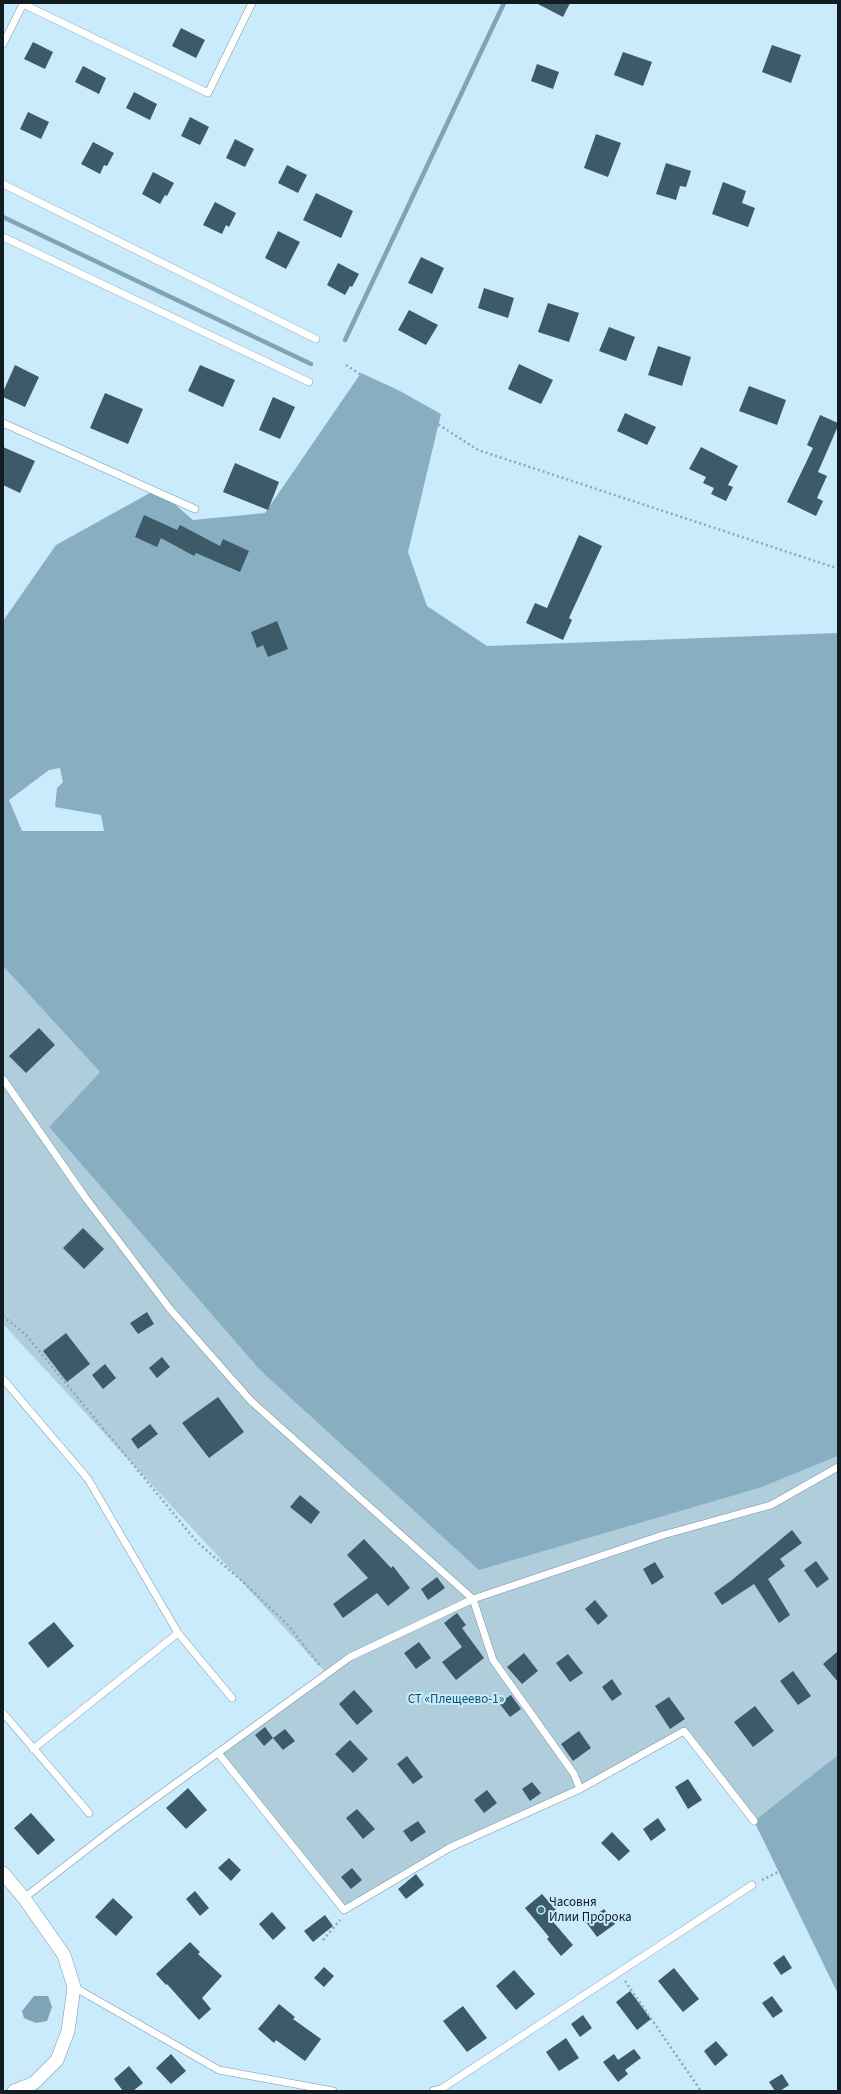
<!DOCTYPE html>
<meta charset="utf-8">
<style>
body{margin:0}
#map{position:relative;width:841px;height:2094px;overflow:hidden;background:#caebfb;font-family:"Source Sans 3",sans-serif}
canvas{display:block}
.frame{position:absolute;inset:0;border:4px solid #111d23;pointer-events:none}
</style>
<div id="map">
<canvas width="841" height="2094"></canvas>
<div class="frame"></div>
</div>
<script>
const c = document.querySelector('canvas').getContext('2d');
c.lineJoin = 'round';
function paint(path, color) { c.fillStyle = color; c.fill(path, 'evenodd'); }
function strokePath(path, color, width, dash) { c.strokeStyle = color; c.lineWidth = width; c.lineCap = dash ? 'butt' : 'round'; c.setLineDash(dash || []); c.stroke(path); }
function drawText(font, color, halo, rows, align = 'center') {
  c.font = font + ' "Source Sans 3",sans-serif'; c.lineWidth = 4; c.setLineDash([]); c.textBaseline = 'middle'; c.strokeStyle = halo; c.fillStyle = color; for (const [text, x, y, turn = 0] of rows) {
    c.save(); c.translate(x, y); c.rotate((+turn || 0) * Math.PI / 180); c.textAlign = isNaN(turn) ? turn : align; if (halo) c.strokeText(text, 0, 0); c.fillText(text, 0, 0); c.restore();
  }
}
paint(new Path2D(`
 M3,966l97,106 -51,55 210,242 503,118 76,-31v299l-84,66 -70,-90 -104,58 -129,58 -107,63 -126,-157 109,-79 -324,-350z`), '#b0cddb');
paint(new Path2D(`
 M361,373l37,17 43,24 -33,138 19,54 60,40 351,-13v823l-76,31 -283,83 -220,-201 -210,-242 51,-55 -97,-106v-345l53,-76 101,-56 36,31 72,-7zM60,768l3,14 -6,6 -2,19 46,8 3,16h-82l-13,-31 40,-30z
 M838,1755v239l-84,-173z`), '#88afc1');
paint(new Path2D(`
 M34,1996h14l4,11 -5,14 -11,2 -12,-5 -2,-7z`), '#7ea4b6');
strokePath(new Path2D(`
 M3,217l308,147
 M345,340l159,-337`), '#7ea4b6', 4.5);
paint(new Path2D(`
 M536,3h34l-7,14z
 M181,28l24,12 -9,18 -24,-12z
 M33,42l20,10 -8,17 -21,-10z
 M772,45l29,10 -10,28 -29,-11z
 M623,52l29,10 -9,24 -29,-11z
 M537,64l22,8 -6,17 -22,-8z
 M83,66l23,12 -7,16 -24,-12z
 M134,92l23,12 -7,16 -24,-12z
 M28,112l21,10 -8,17 -21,-10z
 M190,117l19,10 -9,18 -19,-9z
 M596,134l25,9 -13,34 -24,-9z
 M235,139l19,10 -9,18 -19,-9z
 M93,142l21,11 -7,13 -3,-1 -4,9 -19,-10z
 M666,163l25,8 -5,16 -6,-1 -4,14 -20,-6z
 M287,165l20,10 -9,18 -20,-10z
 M153,172l21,11 -7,13 -2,-1 -5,9 -18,-10z
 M723,182l23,9 -4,12 13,5 -7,19 -36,-13z
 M316,193l37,18 -12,27 -38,-18z
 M215,202l21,11 -7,14 -3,-2 -4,9 -19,-9z
 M278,231l22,11 -14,27 -21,-11z
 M421,257l23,11 -12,26 -24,-11z
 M338,263l21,11 -7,13 -2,-1 -5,9 -18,-10z
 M484,288l30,10 -6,20 -30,-10z
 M548,303l31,10 -10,29 -31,-10z
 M409,310l29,15 -12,20 -28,-15z
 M609,327l26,10 -9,24 -27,-10z
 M658,346l33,11 -9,29 -34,-11z
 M519,364l34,16 -12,24 -33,-15z
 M15,365l24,12 -14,30 -22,-10v-5z
 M200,365l35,15 -12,27 -35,-16z
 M749,386l37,14 -9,25 -38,-14z
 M105,393l38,16 -15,35 -38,-16z
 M273,397l22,10 -15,32 -21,-9z
 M625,413l31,14 -9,18 -30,-14z
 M820,415l18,8v3l-20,46 9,4 -10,22 6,3 -7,15 -29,-14 26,-54 -6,-3z
 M3,447l32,14 -15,32 -17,-8z
 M701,447l37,19 -10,19 5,2 -7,14 -15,-7 3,-6 -11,-5 3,-6 -17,-8z
 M235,463l44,19 -11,28 -45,-18z
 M144,515l33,15 3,-5 40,21 3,-7 26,12 -9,21 -44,-19 -2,3 -33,-18 -4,9 -22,-10z
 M579,535l23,11 -33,72 3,2 -9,20 -37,-17 9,-20 12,5z
 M277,621l11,28 -20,8 -5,-12 -6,3 -6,-16z
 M39,1028l16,17 -29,28 -17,-17z
 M83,1228l21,21 -20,20 -21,-21z
 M147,1312l7,12 -16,10 -8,-11z
 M66,1333l24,31 -23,18 -24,-31z
 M162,1357l8,10 -13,11 -8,-10z
 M105,1364l11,14 -13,11 -11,-14z
 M218,1397l26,35 -35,26 -27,-35z
 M150,1424l8,10 -20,15 -7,-10z
 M300,1495l20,17 -9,12 -21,-17z
 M792,1530l10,13 -22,16 5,7 -17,13 22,36 -11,8 -25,-39 -32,21 -8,-12 18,-13z
 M364,1539l27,29 2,-2 17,22 -22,18 -11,-13 -34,25 -10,-14 35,-26 -21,-23z
 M816,1561l13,18 -12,9 -13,-18z
 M655,1562l9,15 -12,8 -9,-16z
 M437,1577l8,11 -17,12 -7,-11z
 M595,1600l13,16 -10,9 -13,-16z
 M457,1613l9,12 -4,3 22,30 -28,22 -14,-18 20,-15 -18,-24z
 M54,1622l20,24 -26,22 -20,-25z
 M419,1642l12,16 -15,11 -12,-16z
 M838,1651v31l-15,-18z
 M524,1653l14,18 -16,13 -15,-17z
 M568,1654l15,19 -13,9 -14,-19z
 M793,1671l18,25 -13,9 -18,-24z
 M612,1679l10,15 -10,7 -10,-14z
 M354,1690l19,21 -16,14 -18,-21z
 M511,1695l10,14 -11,8 -11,-14z
 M669,1697l16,22 -15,10 -15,-23z
 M755,1706l19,25 -21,16 -19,-25z
 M265,1727l8,11 -9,8 -9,-11z
 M285,1729l10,12 -12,9 -10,-12z
 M579,1731l12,17 -18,13 -12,-17z
 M350,1740l18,19 -15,14 -18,-19z
 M407,1756l16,21 -10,7 -16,-20z
 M688,1779l14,21 -14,9 -13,-22z
 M532,1782l9,11 -11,8 -8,-12z
 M188,1788l19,22 -21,19 -20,-21z
 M487,1790l10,13 -13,10 -10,-13z
 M357,1809l18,20 -12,10 -17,-21z
 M31,1813l24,27 -17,15 -24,-27z
 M658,1818l8,12 -15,11 -8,-12z
 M418,1821l8,11 -15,10 -8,-11z
 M612,1832l18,19 -11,10 -18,-18z
 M229,1858l12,12 -10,11 -13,-13z
 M352,1868l10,12 -11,9 -10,-12z
 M416,1874l8,11 -18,14 -8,-10z
 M195,1891l14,17 -9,8 -14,-17z
 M542,1894l15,17 -8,6 24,28 -12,11 -14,-17 2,-2 -24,-29z
 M113,1898l20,19 -17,19 -21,-19z
 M604,1909l11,15 -18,13 -11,-15z
 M272,1912l14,16 -13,12 -14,-16z
 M325,1915l8,11 -20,16 -9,-11z
 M190,1942l10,10 -2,2 24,22 -20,22 9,11 -12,11 -32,-36 -1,1 -10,-11z
 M784,1955l8,13 -11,7 -8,-12z
 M324,1967l10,9 -10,11 -10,-9z
 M674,1968l25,31 -16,13 -25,-31z
 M514,1970l21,24 -19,16 -20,-24z
 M630,1991l21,28 -14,11 -21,-28z
 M772,1996l11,15 -10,7 -11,-15z
 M279,2004l16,13 -2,2 28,20 -16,22 -29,-21 -2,3 -16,-14z
 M463,2006l24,32 -20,14 -24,-31z
 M583,2015l9,13 -12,9 -9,-13z
 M566,2038l13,20 -20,13 -13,-19z
 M716,2041l12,14 -13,11 -11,-15z
 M634,2049l7,9 -16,12 3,4 -10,8 -15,-20 11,-8 4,6z
 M171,2054l15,17 -15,13 -15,-16z
 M129,2066l14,17 -10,8h-10l-9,-12z
 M782,2074l7,11 -9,6h-5l-6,-9z`), '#3d5a68');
const service = new Path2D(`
 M3,44l20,-40 185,89 44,-90
 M3,184l313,155
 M3,237l306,145
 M3,423l192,86
 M3,1079l82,118 85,112 81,92 222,198 20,61 81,114 6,15
 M3,1379l85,100 90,154 -145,116
 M178,1633l54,65
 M3,1713l86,100
 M218,1753l126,157 107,-63 129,-58 104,-58 70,90
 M24,1898l93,-72 233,-169 123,-58 190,-64 108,-30 67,-38
 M74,1987l145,83 114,21
 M433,2091l8,-2 311,-204`);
const minor = new Path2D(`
 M3,1873l21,25 40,57 10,32 -6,44 -11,29 -23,23 -20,8`);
strokePath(service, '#7998a6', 8);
strokePath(minor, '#7998a6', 14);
strokePath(new Path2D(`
 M346,365l132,85 355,117 5,-2
 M139,842l145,-10 95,-16 41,10 418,-36
 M3,1316l23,19 171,207 45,39 45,43 33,42
 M759,1829l71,117 8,10
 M762,1880l76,-38
 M323,1940l17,-20
 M625,1981l76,110`), '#8da8b4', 2.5, [2, 3]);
strokePath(service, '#fff', 7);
strokePath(minor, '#fff', 13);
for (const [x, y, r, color] of [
 [541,1910,4,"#3b758e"]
]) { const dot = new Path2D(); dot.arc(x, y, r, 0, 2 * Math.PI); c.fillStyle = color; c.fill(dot); strokePath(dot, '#caebfb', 1.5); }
drawText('13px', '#07556f', '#caebfb', [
 ["СТ «Плещеево-1»",456,1700]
]);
drawText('13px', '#111d23', '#caebfb', [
 ["Часовня",549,1903],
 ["Илии Пророка",549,1918]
], 'left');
</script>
